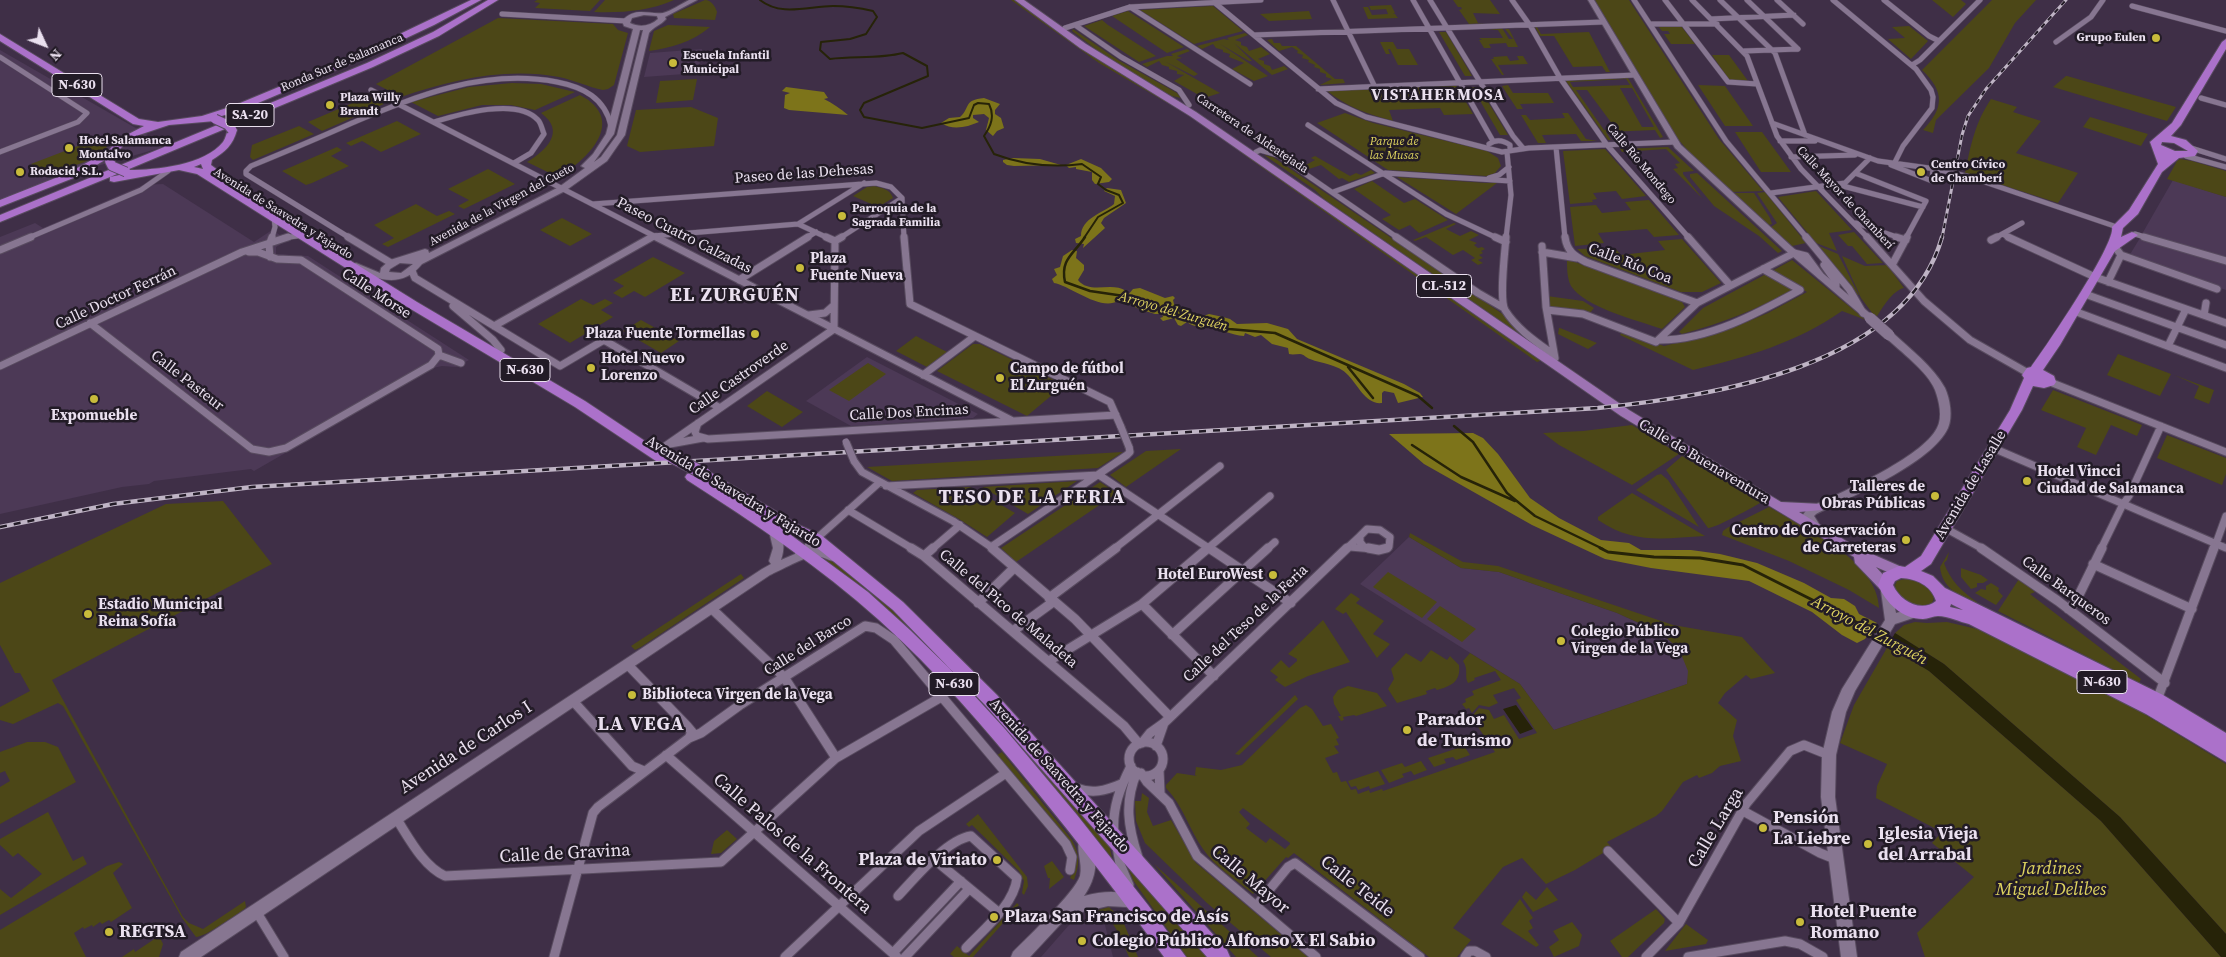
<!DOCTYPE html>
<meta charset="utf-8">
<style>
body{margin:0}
#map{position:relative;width:2226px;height:957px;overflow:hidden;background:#3f2f47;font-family:"Source Serif 4",serif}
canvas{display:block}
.north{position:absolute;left:20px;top:20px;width:50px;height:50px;-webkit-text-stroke:4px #221b26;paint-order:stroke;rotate:133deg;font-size:14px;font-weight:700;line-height:20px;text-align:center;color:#eae0ef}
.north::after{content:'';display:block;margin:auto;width:18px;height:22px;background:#eae0ef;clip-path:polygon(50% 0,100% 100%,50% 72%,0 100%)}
</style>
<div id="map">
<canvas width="2226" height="957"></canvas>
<div class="north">N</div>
</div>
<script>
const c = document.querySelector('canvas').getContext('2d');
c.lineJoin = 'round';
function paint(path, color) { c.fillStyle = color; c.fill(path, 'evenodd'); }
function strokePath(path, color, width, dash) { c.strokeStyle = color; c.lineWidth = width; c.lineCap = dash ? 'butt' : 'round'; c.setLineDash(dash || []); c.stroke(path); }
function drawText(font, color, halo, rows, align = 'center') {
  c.font = font + ' "Source Serif 4",serif'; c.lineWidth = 5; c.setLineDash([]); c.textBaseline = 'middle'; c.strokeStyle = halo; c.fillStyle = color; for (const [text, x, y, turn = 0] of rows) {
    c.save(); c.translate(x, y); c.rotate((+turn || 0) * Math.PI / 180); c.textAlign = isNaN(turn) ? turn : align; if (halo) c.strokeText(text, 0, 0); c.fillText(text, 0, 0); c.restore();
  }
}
paint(new Path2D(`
 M702,49l-4,24 -54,4 6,-24z
 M0,50l167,96 -115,33 -52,21z
 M2173,180l53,17v62l-84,-25z
 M163,184l91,58 18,-12 16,10 -12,7v7l32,2 161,104 -13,7 -14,-1 -9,2 -179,103 -3,-2 -97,12 -5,3 -27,3 -122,27v-277l35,-14 8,5 100,-43z
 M2140,238l86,26v26l-97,-34z
 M867,357l111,57 -5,4 -122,8 -45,-25z
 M1409,537l52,31 38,4 118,41 44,20 18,16 10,22 -2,13 -133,46 -34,-46 -160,-100z
 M1080,917l17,8h8l8,32h-72l28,-32z`), '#4c3956');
paint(new Path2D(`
 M537,0h63l-10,11 -55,-3 5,-5 -6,-1z
 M605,0h69c-25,11 -52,13 -80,12z
 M705,0c6,0 10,6 12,12l-2,8 -41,-2 -1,-4z
 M1011,0h4l158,102 -4,2 -70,-41z
 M1453,0h37l10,14 -27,-1 5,10h8l-17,1 -10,-14 3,-1 -1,-2h-3z
 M1595,0h34l90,139 44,52 -31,1 -42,-39 -12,-14z
 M1932,0h29l5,4 -13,13z
 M1992,0h44l-21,23 -26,45 -53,52 -3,13 -10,-3c21,-22 22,-38 -1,-60z
 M1391,5l4,8 -2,1h2l3,4 -30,1 -5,-12h5l4,8 16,-1 -2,-5 -15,1 -2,-4z
 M1213,6l30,25 -49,13 -54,-34z
 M1128,11l56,36 -17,6 -55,-37z
 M1309,11l3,8 -43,2 -9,-7z
 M498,18l115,6 5,6 10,3 -14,52 -6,4 -5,1c-15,-3 -29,-10 -44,-13 -53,-10 -109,3 -158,20l-25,-13z
 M1102,20l6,5 48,31 -17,6 -55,-36z
 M668,25l42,2c-18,15 -39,21 -61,24l5,-20z
 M1658,26h23l14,18h-24l-7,-10h6l-2,-3h-6z
 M1909,26l19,15 -17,18 -23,-20 17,-1 -13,-11z
 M1535,27h2l4,7 48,-2 21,40h-4l-4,-6 -29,1 -19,-31h-14z
 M1502,28l7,11h4l-8,-10h4l9,18h-10l-2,-4 -17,1 2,4h-7l-5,-8h3l-3,-2h24l-5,-8 -10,-1z
 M1073,29l45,31 59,33 4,5 -9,-2 -54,-30 -46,-35z
 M1439,32h7l26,44h-7z
 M1245,33l3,2 -13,5 6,2v3l6,2 2,4 12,-4 9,7 -12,5 6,2v3l6,2 2,4 12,-4 4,3 -16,6 -38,-32 18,18h-3l-29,-17 48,32 -14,5 -22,-12 12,-6 -15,-6 1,-3 -7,-2v-2l-7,-2 -3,-4 -11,5 -5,-3 27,-7 5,1 -2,-2z
 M1272,39l2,4h6l2,3h14l39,33h8l2,4 -25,2 12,-6 -6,-2v-3l-6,-2v-3l-6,-2 1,-2 -7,-3 1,-2 -7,-2 1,-3 -6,-2 1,-2 -6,-4 -13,4 -12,-11z
 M1380,42h13l4,7h-2h14l9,16h-20l-8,-16h-2l2,5h-4z
 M1187,49l3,2 -13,5 5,2 -6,1 22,15 -4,2 -28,-14 54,31 -16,5 -30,-17 10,-6 -7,-1v-3l-8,-2v-2l-7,-2 -3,-4 -12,6 -5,-3 25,-8h6l-2,-2z
 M1712,55h17l19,26h-18z
 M1507,56l3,5 9,-1 -2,-4h6l5,8 -30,1 6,10h-2l-11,-16h3l-1,-2z
 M2066,76h1l109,31 -9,14 -114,-34z
 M1628,78l35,59 -3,1 -5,-8 -49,2 5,8h-3l-42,-59zM1626,79l4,6 -57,2 -3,-5zM1620,88h12l22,39h-12zM1576,90h11l29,39 -12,1z
 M697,79l-4,21 -37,3 4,-22z
 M512,83l29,1 34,8 -40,18 -24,-5h-29l-44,11 -27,-14 58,-15z
 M1456,85l17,29 -29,1 -4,-7 -51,2 4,11c-26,-7 -46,-14 -67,-31z
 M1508,85l5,8h35l6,10 -34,1 3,5h-6l-15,-23z
 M1698,85l27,1 28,40h-28z
 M1472,87h7l29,48h-8z
 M580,95c48,25 8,65 -22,82l-31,-15c20,-12 39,-31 14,-49z
 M369,96l15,8 -62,27 -14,-9z
 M1991,99l26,8 -4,5 28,9 -25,32 62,20 -20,30 -93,-30c6,-29 10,-50 26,-74z
 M691,107l27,11 -4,28 -74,6 -13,-6 9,-36z
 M1345,113l28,10 114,28 11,7 3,8 -6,7 -8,3 -99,-6 -71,-47z
 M1562,113h6l18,26 11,2h-16l-5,-7 -34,1 4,8h-8l-17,-28h5l4,5 35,-2z
 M2090,117l58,17 -7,12 -58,-19z
 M397,121l24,13 -40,18 -19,-11 -11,5 -5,-3z
 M299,126l15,8 -61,26 -3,-3 2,-12z
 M1735,132h27l29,40h-30z
 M109,134c7,25 -49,36 -66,39l-12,-9z
 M337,147l5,3 -11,6 18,10 -37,17 -6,2 -24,-14z
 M1668,147l26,24 -11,1v2l20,25 -30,-30 5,-1 -3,-4 5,-1 -14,-14 -44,3 -2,-3z
 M1605,149l41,47 -24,3 -6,-8 -23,2 4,6 -5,1 1,2 -23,2 -7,-53z
 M1244,151l296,208v2l-3,1 -297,-210z
 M1264,155l9,2 231,158 30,29 -210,-145 -9,-9z
 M1315,156l35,20 6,-3 5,2 10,-5 4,3 -26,9 -7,-4 -3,1 -18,-14 -12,4 -5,-3 11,-6 -4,-2z
 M2180,159l12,2 34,10v26l-59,-18 10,-18z
 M488,169l27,15 -51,25 -6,-3 11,-6 -21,-11z
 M1697,173l85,78 -4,2 -19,-17 -45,-30 -24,-29v-3z
 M1397,177l89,6h11l-41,31z
 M1372,181l32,22 11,-4 33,21 -29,13 -9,-8 -11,5 -17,-11 9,-4 -37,-26z
 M874,186c8,2 16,3 19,12l-15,9 -25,-11 14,-9z
 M1816,191l36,39 -23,3 8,18 -21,-8 -38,-46z
 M1765,192l41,51 -14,3 -21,-19 6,-4 -20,-30z
 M1734,193h20l16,25 2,6 -3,1z
 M1649,200l30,35 -25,2 -7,-8 -49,4 6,10 -29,3 -5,-39 26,-2 6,8 29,-3 -6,-8z
 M416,204l21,12 12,-5 6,3 -67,33 -6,-3 12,-6 -20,-13z
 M562,218l30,16 -22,12 -30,-16z
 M1454,223l2,1 -10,5 14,7 11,-5 8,4 -10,5 8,3 -3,2 4,3 4,-1 3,2 -4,2 2,2 -4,2 4,3 -5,2 5,3 -5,2 -7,-5 4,-2 -12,-8 -10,5 -27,-18 -11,4 -2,-1z
 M1854,232l29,31 -16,1 -15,-18h-4l-10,-11z
 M1682,239l39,44 -19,9h-21l-96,-36 -8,-7 38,-1 6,7 44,-5 -7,-9z
 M1819,246l19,8 21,41h-1z
 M1842,256l23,10 22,-1 17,23c-11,2 -22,20 -28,30l-15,-20z
 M653,257l32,16 -40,24 -11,-6 -12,7 -9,-5 11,-7 -11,-6z
 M1567,259l115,43 3,5 -23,22c-23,-8 -78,-22 -91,-43 -4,-8 -4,-18 -4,-27z
 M1792,260l74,60 -24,-9c-46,32 -95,46 -149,59l-73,-35 2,-3 42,14 49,-12 36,-13 19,-8 39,-21 -35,-21z
 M1766,274l28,15c-36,20 -72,34 -112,45l-3,-2 24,-24z
 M1547,296l36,5 11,7 -5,6 -41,-7z
 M581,299l12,6 12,-6 8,4 -12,7 12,7 -43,26 -32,-19z
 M641,320l38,21 -18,12 -38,-22z
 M1559,328h1l37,15 -9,6 -30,-15z
 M916,336l31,16 -20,15 -31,-16z
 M973,344h7l84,41 -37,31 -90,-45z
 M2118,354l53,20 -11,22 -53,-21z
 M868,363l18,11 -37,27 -20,-11z
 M2174,375l40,15 -5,14 -15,-6 5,-12z
 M2053,390l89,35 -5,11 -26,-11 -15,30 -19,-8 9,-19 -45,-18z
 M767,391l36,21 -21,15 -35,-21z
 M1632,425l47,29 -47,31 -73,-40 -16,-12 40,-2z
 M2167,435l59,23v16l-4,11 -65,-27z
 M1181,449l-55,38 -16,-12 36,-24z
 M1123,452l-25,16 -206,13 -25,-14z
 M1682,456l80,46c-9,5 -48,27 -54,26l-42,-58z
 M1661,474l7,6 31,47 -63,-37 21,-15z
 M1077,481l-49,33 -46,-27z
 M1100,482l17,11 -101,69 -15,-14z
 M970,487l45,26 -28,24 -28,-18 -46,-26 4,-3z
 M1632,493l73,43c-41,2 -70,9 -107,-16v-3z
 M223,501l49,63 -220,116 131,237 6,6 14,6 42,-28 1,6 -3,3c-9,6 -38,27 -47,27l-14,-19 -119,-212 -5,-3 -45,21 -13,-4v-13l30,-16 -10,-18h-5l-15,-28v-62l166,-79z
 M1769,507c36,21 109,54 110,101l-30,-18 -60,-29 -67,-26 1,-4 4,-3z
 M1410,533l53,29 35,4 175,59 69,12 33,36 -24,6 -5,-4 -21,18 -7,10 19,17 -4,16 8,25 -21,5 -8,7 -13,5 -2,-3 -14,7 -21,29 -6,5 -49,26 5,6 -7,6 -2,-1 -28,17 -29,14 -24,-26 -19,9 -50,61 18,12 -14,17h-28l-135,-104 -6,5 -2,-1 -33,37c-17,-14 -38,-27 -50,-45 -14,-20 -19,-42 -37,-61v-3l11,-12 20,3 -2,-1 1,-8 25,3 21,-5 58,-57 6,-3 6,4 11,17 8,-2 8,14 -3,1 3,6 -5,1 5,7 -14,5 8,15 4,-1 4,10 5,-1 5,9 5,-1 2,5 11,-4 1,3 12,-4 1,2 112,-39 -19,-28 3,-1 -6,-8 6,-7 10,2 5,9 10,-4 15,24 18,-6 -21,-33 5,-2 -7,-10 -21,7 5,8 -9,4 -10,-2 -7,8 -3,-5 -3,1 -4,-5 4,-2 -1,-3 9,-4 -2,-4 29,-11 -6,-9 -21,7 1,2 -7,3c-4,-7 1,-13 -5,-22l7,-8 50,31 34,46 133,-46 1,-13 -9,-22 -18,-16 -44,-20 -118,-41 -38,-4 -52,-31zM1243,808l47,35v1l-5,5 -15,-11 -4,5 -20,-15 4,-4 -11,-12z
 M1949,552l-2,8 -3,3c6,17 18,29 33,39l-1,2c-17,-8 -34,-16 -36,-37z
 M826,557c36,21 67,53 96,82 65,63 125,133 186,200l5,24 -65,-80 -224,-223z
 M1961,568l20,7 7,5 -5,3h-6v4l-6,2 -10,-12z
 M1388,572l49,30 -15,16 -49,-31z
 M741,574l3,4 -103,69 -6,3 -4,-4z
 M1909,578c10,4 31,11 23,25 -14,7 -35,-2 -37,-18l2,-4z
 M2019,579l16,13 -5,2 111,85 -2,4 -141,-72z
 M1991,583l8,5 -1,3 5,5 -7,9 -21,-12 6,-4 5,1v-4z
 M1351,593l9,6 -4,4 28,18 -11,13 17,10 -13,14 -31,-46 -3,2 -8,-5z
 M1440,606l36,23 -14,13 -35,-23z
 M1323,620l27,42 -42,14 -23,11 -10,-7 3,-3 -8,-6 11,-11 8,8 8,-7v-2l-9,-5z
 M1915,622l12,1 20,-1 30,7 161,81 88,54v170l-106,-117 -176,-153 -49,-31 9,-8z
 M1888,646l41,25 172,150 120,136h-296l-8,-24 57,-56 -42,-34 10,-11 -66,-34 1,-12 10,-22 -47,-21 14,-38z
 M1431,650l16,10 3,-4 9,9c2,17 -8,21 -22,25l-2,-2 -9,3 1,3 -30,9 -9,-14 6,-10 -3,-10 15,-16 15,9z
 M1348,686l29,7 10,13 -31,10 -2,-1 -11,2 1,3 -3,1 -3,-5h3l-7,-12 -1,-7 5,-7z
 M1295,695l3,4 -59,56 -4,-1z
 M27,742h18l13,5 18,35 -76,42v-37l10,-6 -5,-10 -5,2v-21z
 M1464,746l6,9 -14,5 -3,-3 -9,2 2,4 -12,4 -6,-9z
 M1002,752l70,88c8,15 8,24 2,40l-4,-2 5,-10 -4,-24 -74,-89z
 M1421,761l6,9 -13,5 -3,-4 -9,3 2,3 -15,6 -8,-13 21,-7 3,4z
 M1378,771l7,13 -15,5 -1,-3 -11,4 -2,-4 -5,1 -3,-6z
 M1142,793l7,5 -2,14 6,14 18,-6 25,43 112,94h-37l-64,-54 -62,-60 -9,-22 -1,-20h6z
 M48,812l25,49 10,-5 4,8 -87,51v-26l11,9 31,-24 -24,-21 -5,4 -13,-12v-6z
 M978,814l49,63 1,9 -4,9 -2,-2 2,-12 -5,-10 -47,-46 -3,2 -3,-3z
 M727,830l10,9 -16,14 -10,1 3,-13z
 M1052,861l12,16 -15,12 1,-11h-2l-4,-12z
 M119,862l4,2 -10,9 19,35 -21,14 -2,-2 -7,4 -2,-2 -7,5 -1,-2 -8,4 -1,-2 -9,6 12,24h-86v-27l107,-64z
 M1126,863l83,94h-22l-54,-77z
 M1154,864l104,93h-22z
 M1547,887l11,13 -25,12 -11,-15 4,-6 10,9z
 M1520,899l13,19 -4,3 4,7 -5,3 11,14 -3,2 -35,-23z
 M1017,903l2,2 -46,52h-19l-4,-3 7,-8 12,10z
 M1109,907l13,12 16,38h-9l-11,-25 -9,-14 -10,3 -14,-7z
 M1656,909l9,10 -1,4 -36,34h-6l-12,-16z
 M1572,922l10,13 -3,11 -25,11 -5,-10 10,-7 -6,-9z
 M1686,924l22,16 -2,4 -41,7z
 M159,936l4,8 -4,13h-37l12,-8 1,3z`), '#4c4717');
paint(new Path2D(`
 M786,87l38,5 4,6 -4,1c8,4 17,10 24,16l-59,-5 -5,-2 1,-13 5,-2 -8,-2z
 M984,98l16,6 -5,6v4l6,4 3,10 -7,3 -4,5 -7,-6 3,-12 -5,-4 -11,1v3l6,4c-12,5 -26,9 -38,1l8,-5 11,-1c11,-10 3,-17 24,-19z
 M1013,158l27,1 21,6 -47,1 -7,-1 -4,-3v-2z
 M1081,159l20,9 11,11 -3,3 -14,2 -3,-4v-8l-16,-3v-2l-7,1 -3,-3z
 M1107,188l14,2 5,13 -22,15 -3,5 4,5 -22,20 1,-4 -8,-1 -1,-4 6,-3c0,-18 22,-23 33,-32l1,-8 -11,-5z
 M1072,250l5,1 -1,7 8,7v5l-6,10c12,15 34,1 48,11 -14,31 -53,-5 -72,-8l-2,-4 5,-4 -3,-6 6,-2 3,-11z
 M1140,288l25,10 8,-2 2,2 -2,2 1,4 20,12h9l6,-2 14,3 7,2 7,5 30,-1 21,6 9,10 107,45 16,9 3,4 -25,6 -4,-10 -10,-2 -2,2v10c-16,2 -24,-18 -34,-28 -10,-11 -26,-11 -38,-16 -4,-1 -6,-5 -10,-5 -4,0 -7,1 -11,0l-1,-6 -16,-4 -11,-9 -6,2 -10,-4 -1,3c-13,-1 -23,-7 -35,-9 -8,-1 -14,1 -22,-5l-6,4 -3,-1 -4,-7 -11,3 -3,-3 3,-1 -1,-3h-7l-16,-5 -16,-8 10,-12z
 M1473,433l10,5 15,16 32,44 29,20 42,22 28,3 12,7h50l29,4 37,9 47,20 27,15 13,1 11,7 4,8 18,9 -12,16 -8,4 -15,-8 -30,-23 -63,-31 -98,-13 -46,-9 -73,-34 -108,-61 -35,-30z`), '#7d741a');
paint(new Path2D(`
 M1895,633l49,31 176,153 106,117v23h-5l-120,-136 -172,-150 -41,-25z
 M1516,705l17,24 -13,5 -17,-25z`), '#262308');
strokePath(new Path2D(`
 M760,0c21,17 49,6 73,6 14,0 27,2 40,5l4,6 -11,17 -16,5 -29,3 -1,8 10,9c24,-3 49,0 73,-6l24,13 1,10 -64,27 -4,7 4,7 58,11 47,-10 5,-13 4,-2 11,1c6,12 2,22 -5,32l10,18c29,11 57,14 88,10l19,13 -3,7 8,6 13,5 4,8 -25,14 -14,21`), '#262308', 2);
strokePath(new Path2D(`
 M1085,237c-11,17 -25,22 -20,45l25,9 34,5 74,26 31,7 46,4 143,63 14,12
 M1348,367l25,31
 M1454,426l19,16 34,51 28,23 68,33
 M1412,445l49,32 54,24`), '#262308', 2.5);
strokePath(new Path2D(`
 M1600,548l8,4 46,5 46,1 43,7 135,68`), '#262308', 3);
const streetFar2 = new Path2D(`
 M1333,0l41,85
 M1413,0l80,141
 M1430,0l83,136 10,12
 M1512,0l19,27 29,51 47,67 82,93
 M1634,0l92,141 81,97
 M1665,0l63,82 29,2
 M1692,0l55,56 30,80 24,33 67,69
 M1720,0l55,53 30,82
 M1747,0l51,49
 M1777,0l26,24
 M1833,0l83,69 15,21 2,7 -1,11 -29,38 -9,18
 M1884,0l45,36 10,5
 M1215,3l121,100 30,14 136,35 27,-4 146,-6
 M2132,6l94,25
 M1130,7l120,77
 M502,14l124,7
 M1711,19l83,-4
 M1650,24h67
 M1075,25l46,32 58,33 10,15
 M1065,28l65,-21 131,-7
 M1254,35l349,-13
 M2056,42l35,-25 12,-17
 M1744,51l54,-2
 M0,57l87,56 -9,9 -78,30
 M1912,65l8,-5 60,-60
 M1318,89l317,-14
 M371,90l287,148
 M2201,98l25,7
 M434,122c26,-8 83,-25 104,-2 3,3 4,9 6,14l-13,19 -17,10
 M1772,123l106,38 58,8
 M1308,125l138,89 51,24
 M1780,141h35
 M1489,144c7,-5 14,-4 21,1v5
 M1556,147l9,91
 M2191,148l35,11
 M1256,152l4,-2 18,5 120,83
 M2186,156l40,11
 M1791,157l64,-2
 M1891,165l41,16 1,-13
 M1855,173l71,28 -20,37
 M1970,177l147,50
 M1489,178l10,-3 10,-8
 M1839,185l84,22
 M1333,192l52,-19 125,8
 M1771,193l74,-10 25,-25
 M593,204l283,-21 15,4 11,11 2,40
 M1856,223l44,15
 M798,224l66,-41
 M2002,234l9,4
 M2135,234l13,4
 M28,238l113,-48 27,-19
 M272,238l3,-11 -1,-10
 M283,238l21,-3
 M350,238l-104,-64v-3l5,-5c34,-14 68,-28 101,-43 65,-27 132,-55 205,-41 26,5 48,16 54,44
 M649,238l4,-2 145,-12 30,14
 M806,238l10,-6
 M840,238l62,-40
 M1506,238l5,-43 -4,-43
 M1995,238l27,-15`);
const streetFar1 = new Path2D(`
 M348,237l43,26
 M656,237l355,183
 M826,237l9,4 -1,88
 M904,237l6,67 200,98 11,25
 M1396,237l82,56 26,15
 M1495,237l11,5
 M1506,237c-1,14 -7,62 -1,73 12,19 30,31 48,44
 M1565,237c2,14 9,19 21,25l111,41
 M1688,237l42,48
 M1806,237l43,52 14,24
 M1867,237l57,64 46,39 58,33
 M1896,237l10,3
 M2008,237l87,40 131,46
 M2144,237l82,24
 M1991,240l6,-3
 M835,241l7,-4
 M1542,246l4,61 9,51
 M2115,247l6,8 96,34
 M0,250l31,-13
 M249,252h9l19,7 24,1 137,89 1,6 22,8
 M1542,252l35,6
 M270,257l-1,-12 3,-8
 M1824,265l12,17v6
 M1892,265l15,-28
 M412,271l3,7 145,88 44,-26 116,68
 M739,280l69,-43
 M2108,282l13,-27
 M2085,294l141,51
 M453,306l40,34 8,10
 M1547,310l36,4 73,28 41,-39 97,-50 12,3 14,19
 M2074,311l152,57
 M809,315l16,-2 9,-8
 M2204,315l2,-12
 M90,323l162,126 17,3 17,-4 145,-83 8,-10
 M494,326l158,-89
 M1660,340c49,0 98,-27 140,-50l-37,-21
 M2168,346l18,-37
 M0,366l242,-114 46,-15
 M923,375l52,-39
 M2050,382l176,70
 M698,423l-3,9 2,4 11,3 408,-24
 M670,444l33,-6
 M1993,448l233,100
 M661,449l173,-120
 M854,461l8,11 91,49 41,28
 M886,486l213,-11 111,74
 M848,510l65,39
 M1945,528l38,21
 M816,539l64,-57
 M991,547l136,-92 3,-3 -1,-5
 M1350,547l23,2
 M1364,547l-4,-5v-6l7,-7 13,1 10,7 -1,10 -5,2
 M932,549l28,-24
 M1114,549l106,-83
 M1207,549l63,-53
 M1267,549l8,-7
 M1346,549l14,-13
 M2101,549l22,-45 6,-8 32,-70
 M2214,549l12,-33`);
const street = new Path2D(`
 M911,548l13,8 200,170 15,18
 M992,548l83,71 95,98
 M1209,548l82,55
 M1368,548l11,2 8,-2
 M1981,548l77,53 107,82
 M924,556l9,-8
 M2093,564l99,45
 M1049,598l67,-50
 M978,603l36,-35
 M1142,604l72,72
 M712,609l72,68 52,81
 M2068,609l7,-6 27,-55
 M1013,631l40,-29
 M1172,635l96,-87
 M1049,661l93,-57 66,-56
 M628,665l59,61 5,6 -3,6
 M2157,700l57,-152
 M573,701l59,65 12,5
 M1129 759a17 17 0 1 1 34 0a17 17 0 1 1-34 0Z
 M1142,743l8,-10 14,-10 183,-175
 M1156,746l8,-23
 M666,755l231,202
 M1159,770l1,22
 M1137,772c-13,30 -9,55 1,85
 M1141,773l6,9 22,21 28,53 119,101
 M1076,788c16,6 29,3 45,-4
 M1743,811l77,42 15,6
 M396,818c13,20 27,48 49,58l276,-14 115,-104 107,-62
 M1114,833c-2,-25 6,-45 17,-67
 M1117,847l3,17 9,21
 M1608,851l71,72
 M935,860l63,52
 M898,896c17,-18 48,-56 73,-60l46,42c-3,27 -33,51 -51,70
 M1256,906l32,-39 7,-4 125,94
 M256,911l28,46
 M893,953l68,-72
 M554,957l39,-144 5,-6 91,-69 12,-5 39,-28 125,-79 11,2 18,12 172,204 6,13 -2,13
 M785,957l134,-126 87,-58
 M905,957l64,-68
 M1465,957l4,-6h6l11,6
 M1646,957l33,-34 67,-119 44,-53 14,-6 25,10
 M1688,957l97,-16 15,3 23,13`);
const secondary = new Path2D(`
 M689,0h8l-32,17 1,2c-5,6 -13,8 -17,14l-24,102 -18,26 -42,30 -143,73c-20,25 -45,16 -69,4v-4l3,-1 24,10 1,-5 9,-8 35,-11 3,1 1,3 130,-66 26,-19 -4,-2 12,-12 13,-20 27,-105 -9,-3 -2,-5c13,-15 27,-6 41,-8 8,-2 18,-9 26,-13zM644,15l13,1 1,3c-8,7 -18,9 -28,4l2,-5zM640,30h3l-26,105 -16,22 -7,5 20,-28zM400,263l13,1 -12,9 -12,-1 1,-3z
 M1588,0h6l87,145 110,101 82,70 2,2 -2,2h-6l-82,-70 -110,-102z
 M1889,332l4,1c17,16 40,33 52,55 5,11 8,29 3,40 -16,35 -97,69 -132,86l-2,2 7,11 -2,3h-8l-9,-14 6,-8c32,-15 114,-50 129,-80 6,-11 2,-27 -2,-38 -7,-18 -35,-39 -50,-53l-1,-2z
 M775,527l4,1c5,11 6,20 2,32l14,-6 1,-5 7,-2c5,-6 8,-14 17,-11l2,3 -5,8 25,8 2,3 -2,3c-9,3 -18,-5 -27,-5 -7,-1 -36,15 -45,19l-569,382h-22l2,-5 581,-383 9,-5 -2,-3 4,-13 -4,-17 2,-3z
 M1887,586l4,2 5,25 22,-6 4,2 2,3 -2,3 -27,9 -40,67 -9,21 -10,43 -1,42 22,160h-16l-20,-160 1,-42 10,-43 10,-23 43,-69 -4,-29 2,-3z
 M1085,835l5,2c9,20 7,41 -6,59 20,-5 37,-6 56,2l3,5 -3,5 -5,2 -9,-3 -18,-1 -39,9 -39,42h-19l2,-5c15,-15 62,-60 67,-76 3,-13 -5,-27 0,-39z`);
const primary = new Path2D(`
 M1015,0h9l62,44 110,68 433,298 152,92 41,2 1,3 -1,3 -23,2 57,35 48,21 2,4 -2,4 -5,1 -23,-10 16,18 -2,4h-10l-25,-26 -1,-6 -233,-141 -431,-300 -110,-68z`);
const highway = new Path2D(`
 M471,0h10l-47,25 -70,33 -113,48 -35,12 -1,3 -46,4 -30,10 -13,8 -8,8 -4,13h-8l-1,-4 -29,17 -76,30v-7l68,-27 40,-22 11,-12 25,-13 -11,-2 -133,-83v-7l139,85 19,3 44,-6 31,-10 125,-52z
 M488,0h10l-59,36 -66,31 -263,110 14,-3 1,-3 4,-1c27,0 76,-5 94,-28 3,-4 3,-9 6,-14h6l2,2c-4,15 -12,22 -25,30l-1,5 12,9 -7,3 201,125 168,99 84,56 2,3 -2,3h-10l-84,-56 -166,-99 -212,-134 -18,-4 -65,12 -4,-1v-4l-110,45v-7l367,-152 66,-31zM201,164l2,5 -9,-2z
 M2226,39v10l-45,76 -10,11 15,4 12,11 -3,5 -16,2 -17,14 -24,42 -15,14 -2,9 11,-5 6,3 -23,16 -55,94 -17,25 11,6 2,6 -2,3 -10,3 -11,-2 -11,24 -91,154 -10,7 12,5 12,12 218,107 63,38v29l-80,-48 -177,-90c-9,-2 -21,-8 -31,-8 -5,0 -10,3 -15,3 -21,0 -37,-16 -45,-34l5,-12 16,-7 6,1 16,-11 89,-146 14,-32 -2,-3 5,-7 4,-1c14,-19 85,-123 81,-140l17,-17 29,-46 -8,-22 22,-19 50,-81zM2162,142l12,1 14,8h-13l-14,-6zM1901,578c15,1 30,7 35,23 -15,12 -36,0 -43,-16l2,-4zM1951,604l12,6 -13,-3z
 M705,469l96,57 20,9 82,67 94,93 230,255 3,7h-23l-222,-252 -92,-95 -82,-67 -35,-19 92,68 42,38 39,38 56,61 72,86 71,90 38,52h-22c-42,-58 -86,-115 -131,-170 -48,-59 -97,-116 -154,-167 -59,-53 -125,-97 -192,-140l-2,-3 2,-3 5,-2 7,3 1,-4z`);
strokePath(streetFar2, '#584b5f', 6);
strokePath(streetFar1, '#584b5f', 9);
strokePath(street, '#584b5f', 11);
strokePath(secondary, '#584b5f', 2);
strokePath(primary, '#584b5f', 2);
strokePath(highway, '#584b5f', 2);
strokePath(streetFar2, '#877691', 5);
strokePath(streetFar1, '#877691', 7);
strokePath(street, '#877691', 9);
paint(secondary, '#877691');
paint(primary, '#9d73b3');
paint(highway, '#ab71ca');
const railFar1 = new Path2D(`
 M1942,238l20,-103 6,-19 18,-27 80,-89`);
const rail = new Path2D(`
 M0,527l113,-23 139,-17 1346,-79c114,-12 307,-40 344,-171`);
strokePath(railFar1, '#bfb4c5', 3);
strokePath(rail, '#bfb4c5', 4.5);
strokePath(railFar1, '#221b26', 2, [5]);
strokePath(rail, '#221b26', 2.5, [7]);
const streetBridgeFar1 = new Path2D(`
 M1936,169l34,8`);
const streetBridge = new Path2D(`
 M1121,427l8,20
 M846,442l8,19`);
const secondaryBridge = new Path2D(`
 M1870,318l19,17`);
const highwayBridgeFar1 = new Path2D(`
 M215,119l13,6 4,5
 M110,162l2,4 14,6`);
const highwayBridge = new Path2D(`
 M672,457l33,17`);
strokePath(streetBridgeFar1, '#584b5f', 6, []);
strokePath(streetBridge, '#584b5f', 9, []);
strokePath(secondaryBridge, '#584b5f', 12, []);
strokePath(highwayBridgeFar1, '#584b5f', 11, []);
strokePath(highwayBridge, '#584b5f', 14, []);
strokePath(streetBridgeFar1, '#877691', 5);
strokePath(streetBridge, '#877691', 7);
strokePath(secondaryBridge, '#877691', 11);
strokePath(highwayBridgeFar1, '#ab71ca', 9);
strokePath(highwayBridge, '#ab71ca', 12);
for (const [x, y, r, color] of [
 [2156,38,5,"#c8bb3b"],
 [673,63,5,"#c8bb3b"],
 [330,105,5,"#c8bb3b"],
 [69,148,5,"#c8bb3b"],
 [20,172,5,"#c8bb3b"],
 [1921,172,5,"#c8bb3b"],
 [842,216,5,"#c8bb3b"],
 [800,268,5,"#c8bb3b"],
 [755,334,5,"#c8bb3b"],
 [591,368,5,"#c8bb3b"],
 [1000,378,5,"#c8bb3b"],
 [94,399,5,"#c8bb3b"],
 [2027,481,5,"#c8bb3b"],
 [1935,496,5,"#c8bb3b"],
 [1906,540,5,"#c8bb3b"],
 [1273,575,5,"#c8bb3b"],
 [88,614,5,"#c8bb3b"],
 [1561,641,5,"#c8bb3b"],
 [632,695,5,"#c8bb3b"],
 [1407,730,5,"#c8bb3b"],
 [1763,828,5,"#c8bb3b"],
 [1868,844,5,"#c8bb3b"],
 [997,860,5,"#c8bb3b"],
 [994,917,5,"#c8bb3b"],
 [1800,922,5,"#c8bb3b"],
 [109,932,5,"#c8bb3b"],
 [1082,941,5,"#c8bb3b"]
]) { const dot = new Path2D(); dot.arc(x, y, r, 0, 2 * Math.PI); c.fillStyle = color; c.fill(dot); strokePath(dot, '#221b26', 2); }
drawText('bold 12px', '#eae0ef', '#221b26', [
 ["Grupo Eulen",2146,38,"right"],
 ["Escuela Infantil",683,56],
 ["Municipal",683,70],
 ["Plaza Willy",340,98],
 ["Brandt",340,112],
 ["Hotel Salamanca",79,141],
 ["Montalvo",79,155],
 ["Centro Cívico",1931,165],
 ["de Chamberí",1931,179],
 ["Rodacid, S.L.",30,172],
 ["Parroquia de la",852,209],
 ["Sagrada Familia",852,223]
], 'left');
drawText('12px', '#eae0ef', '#221b26', [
 ["Ronda Sur de Salamanca",342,63,-23],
 ["Carretera de Aldeatejada",1252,134,34],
 ["Calle Río Mondego",1641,164,50],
 ["Calle Mayor de Chamberí",1845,198,47],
 ["Avenida de la Virgen del Cueto",502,205,-28],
 ["Avenida de Saavedra y Fajardo",283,214,32]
]);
drawText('italic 12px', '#ded35f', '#221b26', [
 ["Parque de",1394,142],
 ["las Musas",1394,156]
]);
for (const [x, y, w] of [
 [77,85,50],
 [250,115,48],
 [1444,286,55],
 [525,370,50],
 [2102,682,50],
 [954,684,50]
]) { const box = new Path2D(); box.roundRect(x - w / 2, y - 11.5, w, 23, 4); c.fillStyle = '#221b26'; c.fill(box); strokePath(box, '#eae0ef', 1); }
drawText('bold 14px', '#eae0ef', null, [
 ["N-630",77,85],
 ["SA-20",250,115],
 ["CL-512",1444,286],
 ["N-630",525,370],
 ["N-630",2102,682],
 ["N-630",954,684]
]);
drawText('italic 14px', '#e0d461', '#221b26', [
 ["Arroyo del Zurguén",1173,312,16]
]);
drawText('15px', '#eae0ef', '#221b26', [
 ["Paseo de las Dehesas",804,174,-4],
 ["Paseo Cuatro Calzadas",684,236,27],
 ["Calle Río Coa",1630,264,21],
 ["Calle Morse",376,294,33],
 ["Calle Doctor Ferrán",116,298,-25],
 ["Calle Castroverde",739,378,-35],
 ["Calle Pasteur",187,381,38],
 ["Calle Dos Encinas",909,413,-3],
 ["Calle de Buenaventura",1704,462,31],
 ["Avenida de Lasalle",1971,485,-59],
 ["Avenida de Saavedra y Fajardo",733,492,31],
 ["Calle Barqueros",2066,591,36],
 ["Calle del Pico de Maladeta",1008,609,40],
 ["Calle del Teso de la Feria",1246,624,-43],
 ["Calle del Barco",808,646,-32],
 ["Avenida de Saavedra y Fajardo",1059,776,48]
]);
drawText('bold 15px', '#eae0ef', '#221b26', [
 ["Plaza",810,259],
 ["Fuente Nueva",810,276],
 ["Plaza Fuente Tormellas",745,334,"right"],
 ["Hotel Nuevo",601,359],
 ["Lorenzo",601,376],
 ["Campo de fútbol",1010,369],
 ["El Zurguén",1010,386],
 ["Expomueble",94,416,"center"],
 ["Hotel Vincci",2037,472],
 ["Ciudad de Salamanca",2037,489],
 ["Talleres de",1925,487,"right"],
 ["Obras Públicas",1925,504,"right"],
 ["Centro de Conservación",1896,531,"right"],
 ["de Carreteras",1896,548,"right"],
 ["Hotel EuroWest",1263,575,"right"],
 ["Estadio Municipal",98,605],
 ["Reina Sofía",98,622],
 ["Colegio Público",1571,632],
 ["Virgen de la Vega",1571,649],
 ["Biblioteca Virgen de la Vega",642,695]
], 'left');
c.letterSpacing = '1px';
drawText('bold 16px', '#eae0ef', '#221b26', [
 ["VISTAHERMOSA",1438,96]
]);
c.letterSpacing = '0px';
drawText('italic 16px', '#e0d461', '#221b26', [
 ["Arroyo del Zurguén",1869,631,28]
]);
drawText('bold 18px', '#eae0ef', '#221b26', [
 ["Parador",1417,720],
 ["de Turismo",1417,741],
 ["Pensión",1773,818],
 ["La Liebre",1773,839],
 ["Iglesia Vieja",1878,834],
 ["del Arrabal",1878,855],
 ["Plaza de Viriato",987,860,"right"],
 ["Hotel Puente",1810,912],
 ["Romano",1810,933],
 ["Plaza San Francisco de Asís",1004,917],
 ["REGTSA",119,932],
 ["Colegio Público Alfonso X El Sabio",1092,941]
], 'left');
drawText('18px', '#eae0ef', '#221b26', [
 ["Avenida de Carlos I",466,748,-33],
 ["Calle Larga",1716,828,-59],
 ["Calle Palos de la Frontera",792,844,41],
 ["Calle de Gravina",565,854,-3],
 ["Calle Mayor",1250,880,40],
 ["Calle Teide",1357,887,38]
]);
drawText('italic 18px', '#ded35f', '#221b26', [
 ["Jardines",2051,869],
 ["Miguel Delibes",2051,890]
]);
c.letterSpacing = '1px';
drawText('bold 20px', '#eae0ef', '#221b26', [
 ["EL ZURGUÉN",735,296],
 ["TESO DE LA FERIA",1032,498],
 ["LA VEGA",641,725]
]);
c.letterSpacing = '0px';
</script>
